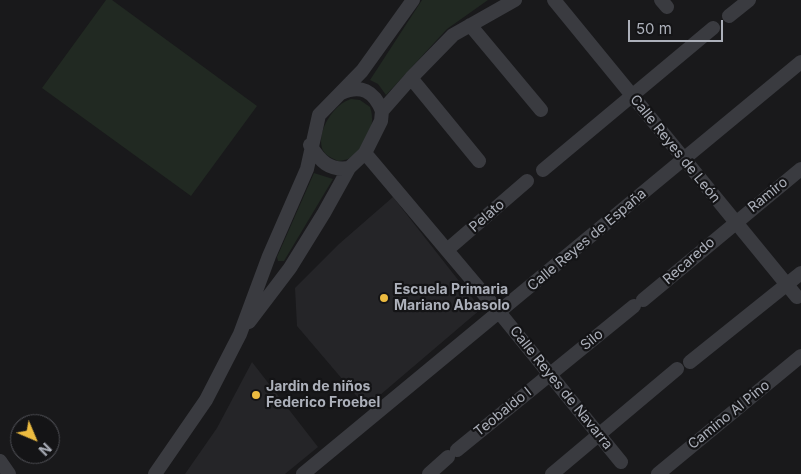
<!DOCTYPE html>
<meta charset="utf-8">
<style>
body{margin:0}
#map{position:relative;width:801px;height:474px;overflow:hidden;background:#19191b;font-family:Inter,sans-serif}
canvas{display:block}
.north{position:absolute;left:10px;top:414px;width:50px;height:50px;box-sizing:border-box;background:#141416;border:1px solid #515258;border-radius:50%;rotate:135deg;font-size:14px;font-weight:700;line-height:20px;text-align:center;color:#acb0ba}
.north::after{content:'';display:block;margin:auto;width:18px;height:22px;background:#ecbb40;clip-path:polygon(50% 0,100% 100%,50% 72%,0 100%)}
.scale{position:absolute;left:628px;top:20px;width:95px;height:22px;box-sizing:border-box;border:2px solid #acb0ba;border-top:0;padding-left:6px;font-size:15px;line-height:18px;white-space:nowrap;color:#acb0ba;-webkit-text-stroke:4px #141416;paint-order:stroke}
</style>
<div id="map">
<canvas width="801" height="474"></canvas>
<div class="north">N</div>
<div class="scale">50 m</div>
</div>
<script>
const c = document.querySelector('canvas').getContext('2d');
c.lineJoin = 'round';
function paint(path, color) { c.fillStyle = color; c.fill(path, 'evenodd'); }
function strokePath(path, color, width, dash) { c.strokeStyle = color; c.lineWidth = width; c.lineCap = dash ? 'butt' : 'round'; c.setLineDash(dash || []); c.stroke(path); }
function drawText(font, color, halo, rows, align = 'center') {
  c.font = font + ' Inter,sans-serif'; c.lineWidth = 4.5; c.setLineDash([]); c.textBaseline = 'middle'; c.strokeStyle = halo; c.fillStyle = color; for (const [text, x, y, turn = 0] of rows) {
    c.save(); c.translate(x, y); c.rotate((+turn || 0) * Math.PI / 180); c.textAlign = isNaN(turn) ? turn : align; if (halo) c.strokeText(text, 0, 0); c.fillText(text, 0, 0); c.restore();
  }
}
paint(new Path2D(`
 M393,197l88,112 -115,98 -69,-81 -2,-38 44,-44z
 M252,362l66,85 -33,27h-100l32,-46z`), '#252528');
paint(new Path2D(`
 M106,0h6l145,106 -66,90 -149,-108z
 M422,0h66l-41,29 -61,66 -8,-11 -8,-4z
 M351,99l9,1 10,7c8,21 -8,54 -32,54 -6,-3 -14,-6 -16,-13 -5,-18 12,-44 29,-49z
 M314,173l19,6 -49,82h-6l-1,-4z`), '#212922');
strokePath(new Path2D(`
 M554,0l243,297
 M661,0l6,7
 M729,16l20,-16
 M470,25l71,85
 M411,78l68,83
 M341,93c20,-9 33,-2 41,18
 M310,145c10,16 19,26 39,23
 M365,153l134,159 122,150
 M543,170l170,-142
 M447,250l80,-69
 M643,300l158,-131
 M249,322l41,-54 34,-55 25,-45 16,-15 16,-32 1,-10 29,-33 42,-43 62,-35
 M690,362l111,-89
 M457,450l177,-144
 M0,461l9,13
 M155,474l51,-74 34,-66 29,-78 38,-87 12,-54 43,-44 51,-71
 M303,474l498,-412
 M429,474l19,-17
 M552,474l125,-105
 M658,474l143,-118`), '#3a3b40', 14);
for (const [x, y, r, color] of [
 [384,298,5,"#ecbb40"],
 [256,395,5,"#ecbb40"]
]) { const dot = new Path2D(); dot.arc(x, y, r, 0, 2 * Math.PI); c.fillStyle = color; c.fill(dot); strokePath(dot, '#141416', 2); }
drawText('14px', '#acb0ba', '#141416', [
 ["Calle Reyes de León",675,149,51],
 ["Ramiro",768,195,-39],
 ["Pelato",487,216,-41],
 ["Calle Reyes de España",587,240,-40],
 ["Recaredo",689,261,-41],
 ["Silo",592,340,-39],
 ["Calle Reyes de Navarra",561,388,51],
 ["Teobaldo I",503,412,-39],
 ["Camino Al Pino",729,415,-39]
]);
drawText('bold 14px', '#acb0ba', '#141416', [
 ["Escuela Primaria",394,290],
 ["Mariano Abasolo",394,306],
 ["Jardin de niños",266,387],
 ["Federico Froebel",266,403]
], 'left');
</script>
